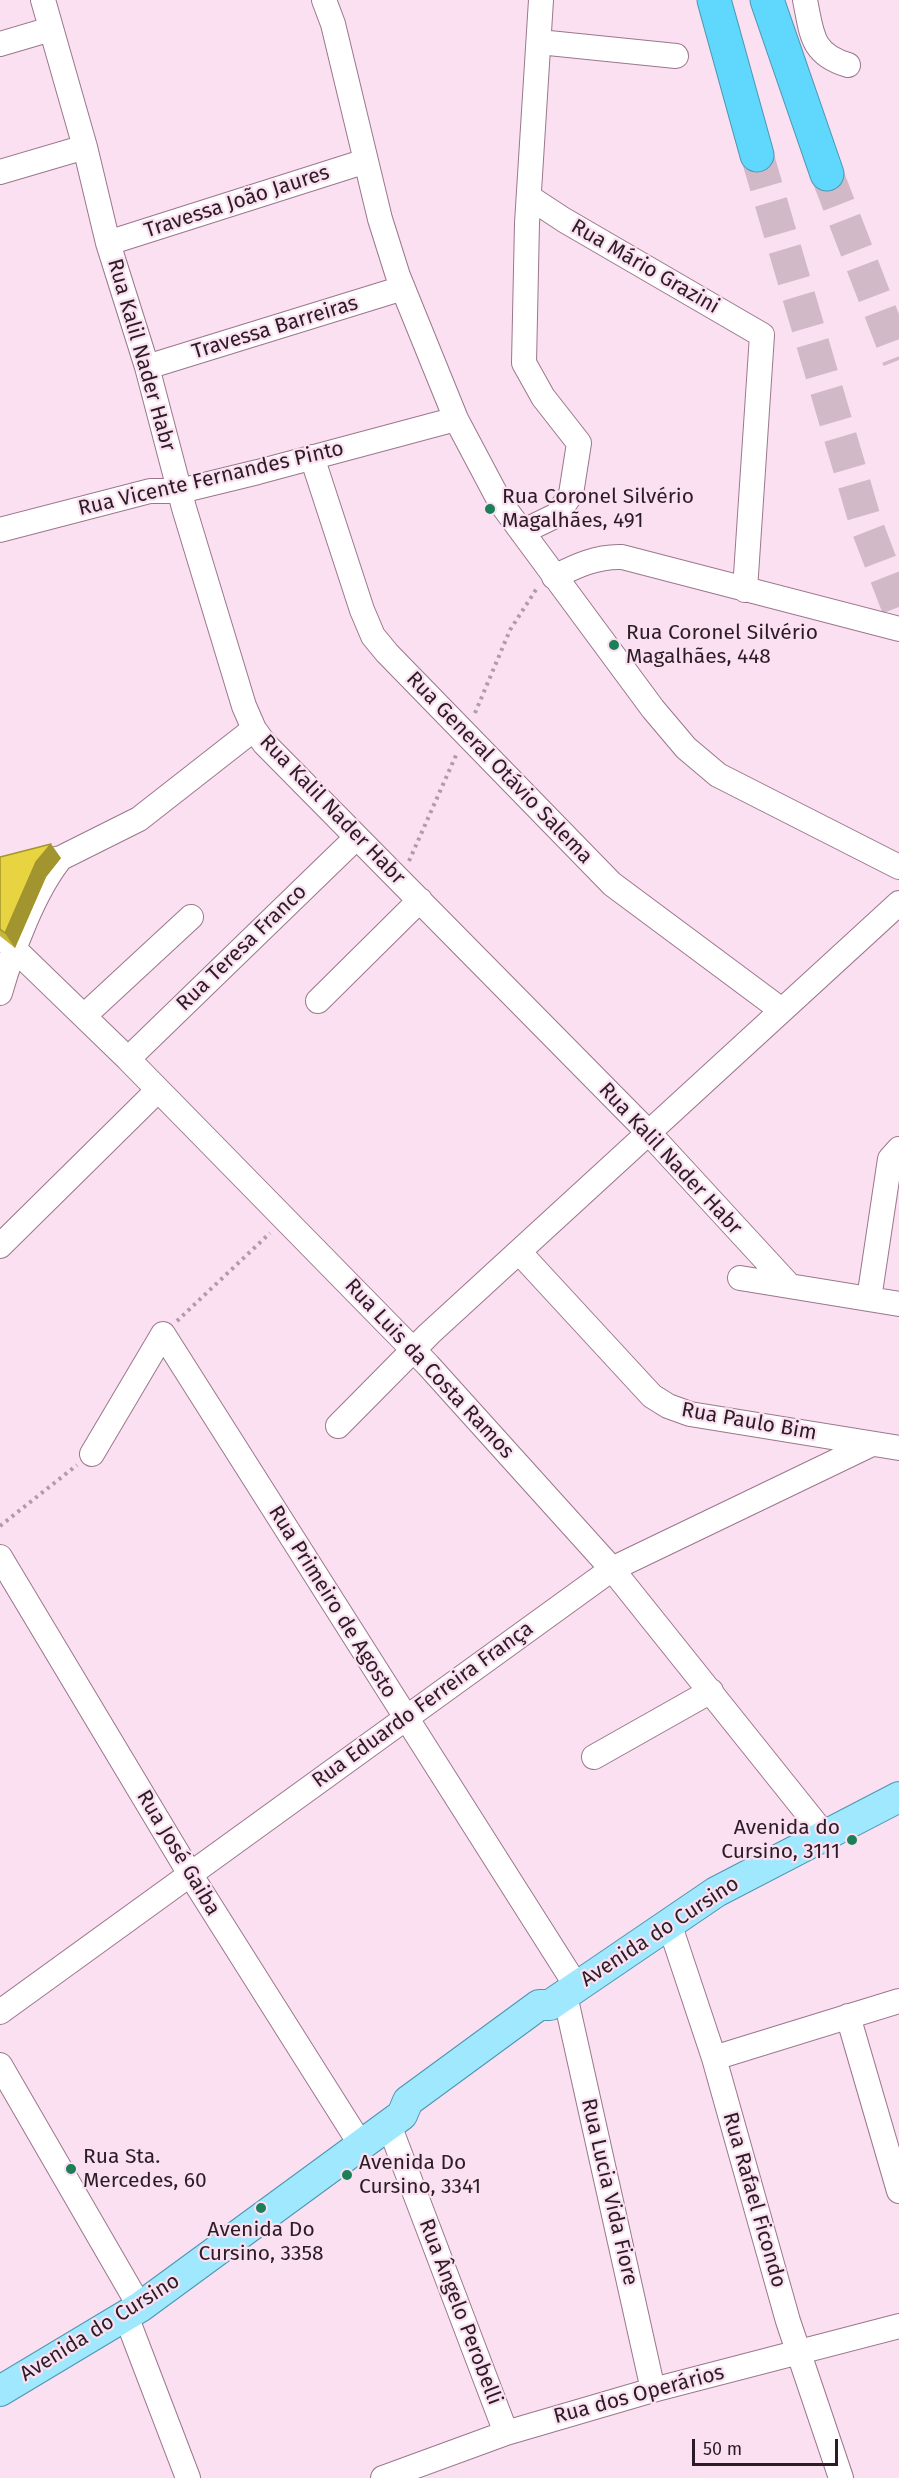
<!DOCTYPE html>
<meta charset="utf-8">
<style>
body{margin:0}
#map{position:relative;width:899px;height:2478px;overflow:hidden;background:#fae0f0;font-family:"Fira Sans",sans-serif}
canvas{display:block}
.scale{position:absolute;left:692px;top:2439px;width:146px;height:27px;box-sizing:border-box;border:3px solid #2b1c25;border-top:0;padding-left:8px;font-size:18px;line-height:21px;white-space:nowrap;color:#2b1c25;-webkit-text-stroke:4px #fae0f0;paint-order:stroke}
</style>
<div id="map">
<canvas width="899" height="2478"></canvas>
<div class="scale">50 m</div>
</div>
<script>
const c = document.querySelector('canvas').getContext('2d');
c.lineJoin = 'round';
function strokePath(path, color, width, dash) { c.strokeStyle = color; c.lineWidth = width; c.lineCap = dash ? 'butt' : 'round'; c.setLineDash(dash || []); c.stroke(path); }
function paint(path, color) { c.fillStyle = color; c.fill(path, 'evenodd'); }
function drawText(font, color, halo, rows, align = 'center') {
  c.font = font + ' "Fira Sans",sans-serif'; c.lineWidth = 4.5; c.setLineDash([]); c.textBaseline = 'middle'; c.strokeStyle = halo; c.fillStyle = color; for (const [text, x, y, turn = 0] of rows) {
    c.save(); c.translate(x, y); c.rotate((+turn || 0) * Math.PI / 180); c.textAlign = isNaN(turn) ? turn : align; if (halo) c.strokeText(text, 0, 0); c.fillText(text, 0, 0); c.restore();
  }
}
strokePath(new Path2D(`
 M757,155l109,369 33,86
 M827,174l72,186`), '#d1b9c7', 33, [33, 16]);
const minor = new Path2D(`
 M43,0l42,147 23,96 39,124 37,141 60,198 10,23 10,14 384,389 139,151
 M324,0l9,24 47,195 18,57 58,143 44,83 153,207 33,39 32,27 181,92
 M805,0c7,34 6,54 43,65
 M539,42l137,14
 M0,44l51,-15
 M0,172l85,-25
 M529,197l35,23 198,115 -17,255
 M108,243l258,-82
 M147,367l256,-79
 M312,457l50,153 11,26 14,17 225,231 168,125
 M0,530l150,-39h30l78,-19 198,-53
 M522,532l35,-17 14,-21 8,-51 -36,-46 -19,-34 3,-140 14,-223
 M554,577c22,-11 43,-21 68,-20l277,72
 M0,871l61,-13 78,-39 115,-90
 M0,935l128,124 300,306 184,204 212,265
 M0,993c12,-42 34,-102 61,-135
 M318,1001l102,-101
 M84,1016l107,-99
 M128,1059l229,-222
 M0,1246l158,-156
 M520,1253l132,143 16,10 22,8 209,34
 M740,1278l159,26
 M869,1299l21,-140 9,-10
 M338,1426l91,-92 470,-431
 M92,1454l71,-120 414,653
 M0,1557l190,317 171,271
 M594,1757l117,-66
 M669,1923l45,135 74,263 53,157
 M565,1995l88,395
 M0,2012l612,-443 260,-125
 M848,2016l51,175
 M714,2058l185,-57
 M0,2065l140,242
 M389,2125l117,308
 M126,2316l62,162
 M383,2478l123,-45 147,-43 246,-64`);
const major = new Path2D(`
 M0,2391l140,-84 262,-192 6,-14 131,-96h11l166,-113 183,-95`);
const highway = new Path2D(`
 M714,0l43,155
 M767,0l60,174`);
strokePath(minor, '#9c768e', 26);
strokePath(major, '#4d96b1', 32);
strokePath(highway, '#4d96b1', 35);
strokePath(new Path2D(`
 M475,713l35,-83 27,-42
 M409,861l48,-108
 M177,1321l93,-88
 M0,1526l77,-61`), '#b19ba9', 4, [3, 4.5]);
strokePath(minor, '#fff', 24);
strokePath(major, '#a0e8fe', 30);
strokePath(highway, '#60d8fd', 33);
paint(new Path2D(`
 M0,857l61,1 -15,19 -31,71 -15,-12z`), '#c8b638');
paint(new Path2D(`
 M51,844l10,14 -15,19 -31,71 -10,-15 31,-71z`), '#a2942e');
const building = new Path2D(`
 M51,844l-15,18 -31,71 -5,-4v-72z`);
paint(building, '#e8d441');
strokePath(building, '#a2942e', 1.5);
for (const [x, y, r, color] of [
 [490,509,6,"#1c7f58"],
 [614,645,6,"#1c7f58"],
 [852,1840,6,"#1c7f58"],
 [71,2169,6,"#1c7f58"],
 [347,2175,6,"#1c7f58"],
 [261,2208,6,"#1c7f58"]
]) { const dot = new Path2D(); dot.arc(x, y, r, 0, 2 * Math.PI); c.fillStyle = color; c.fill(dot); strokePath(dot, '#fae0f0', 2); }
drawText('21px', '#2b1c25', '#fae0f0', [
 ["Travessa João Jaures",237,202,-18],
 ["Rua Mário Grazini",645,267,30],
 ["Travessa Barreiras",275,328,-17],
 ["Rua Kalil Nader Habr",141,355,74],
 ["Rua Vicente Fernandes Pinto",211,479,-13],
 ["Rua General Otávio Salema",499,768,46],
 ["Rua Kalil Nader Habr",332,810,46],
 ["Rua Teresa Franco",242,948,-44],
 ["Rua Kalil Nader Habr",670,1159,47],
 ["Rua Luis da Costa Ramos",429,1369,47],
 ["Rua Paulo Bim",749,1422,10],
 ["Rua Primeiro de Agosto",332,1602,58],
 ["Rua Eduardo Ferreira França",423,1705,-36],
 ["Rua José Gaiba",178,1853,59],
 ["Avenida do Cursino",660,1932,-33],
 ["Rua Lucia Vida Fiore",609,2192,77],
 ["Rua Rafael Ficondo",754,2200,74],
 ["Rua Ângelo Perobelli",460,2312,69],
 ["Avenida do Cursino",100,2328,-32],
 ["Rua dos Operários",639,2395,-15]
]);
drawText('21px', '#2b1c25', '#fae0f0', [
 ["Rua Coronel Silvério",502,497],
 ["Magalhães, 491",502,521],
 ["Rua Coronel Silvério",626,633],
 ["Magalhães, 448",626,657],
 ["Avenida do",840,1828,"right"],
 ["Cursino, 3111",840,1852,"right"],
 ["Rua Sta.",83,2157],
 ["Mercedes, 60",83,2181],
 ["Avenida Do",359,2163],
 ["Cursino, 3341",359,2187],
 ["Avenida Do",261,2230,"center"],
 ["Cursino, 3358",261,2254,"center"]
], 'left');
</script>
